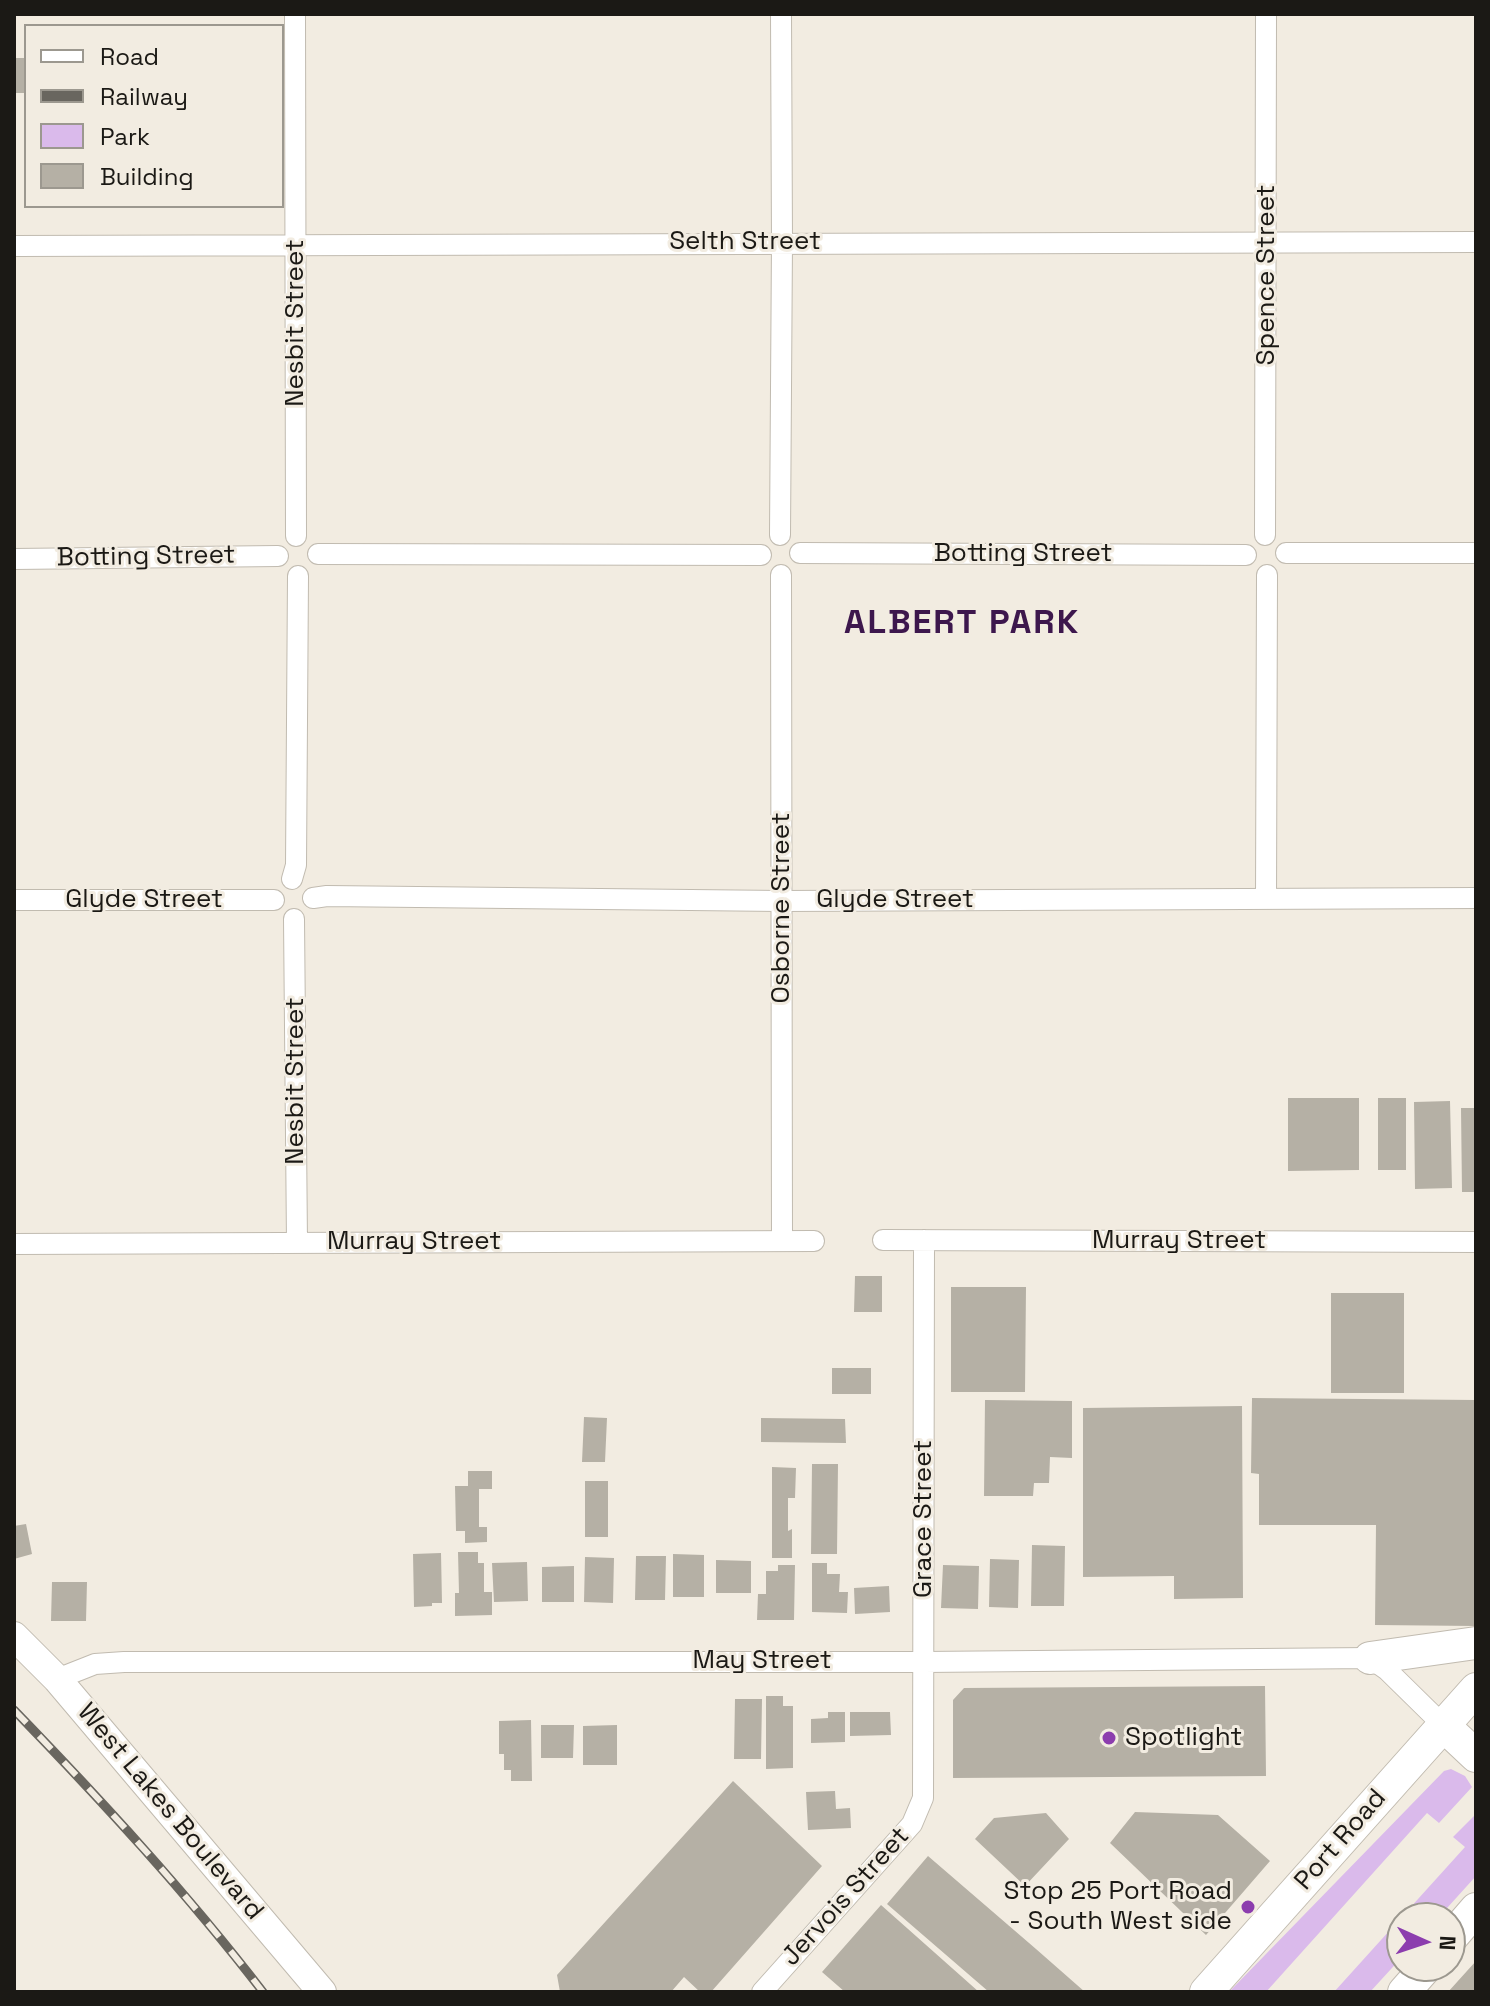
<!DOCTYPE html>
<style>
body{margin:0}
#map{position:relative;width:1490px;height:2006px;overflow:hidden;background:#f2ece1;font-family:"Space Grotesk",sans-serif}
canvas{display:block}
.frame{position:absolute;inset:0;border:16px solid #1b1915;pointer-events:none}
.legend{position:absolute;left:24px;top:24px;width:260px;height:184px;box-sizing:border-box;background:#f2ece1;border:2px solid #9c988f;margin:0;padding:10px 14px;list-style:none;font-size:24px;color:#1b1915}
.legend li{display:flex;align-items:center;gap:16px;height:40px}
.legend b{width:40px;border:2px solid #9c988f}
.north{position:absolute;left:1386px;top:1902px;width:80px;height:80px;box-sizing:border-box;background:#f2ece1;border:2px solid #9c988f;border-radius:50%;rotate:93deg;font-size:22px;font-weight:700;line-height:32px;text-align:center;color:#1b1915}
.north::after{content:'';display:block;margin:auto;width:28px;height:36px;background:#8c3dae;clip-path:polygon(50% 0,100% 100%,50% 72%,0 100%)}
</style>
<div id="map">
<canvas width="1490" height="2006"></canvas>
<div class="frame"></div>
<ul class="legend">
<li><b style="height:10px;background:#fff"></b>Road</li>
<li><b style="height:10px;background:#69665f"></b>Railway</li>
<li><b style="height:22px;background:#dabaeb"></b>Park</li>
<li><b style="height:22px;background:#b5b0a5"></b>Building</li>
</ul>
<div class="north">N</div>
</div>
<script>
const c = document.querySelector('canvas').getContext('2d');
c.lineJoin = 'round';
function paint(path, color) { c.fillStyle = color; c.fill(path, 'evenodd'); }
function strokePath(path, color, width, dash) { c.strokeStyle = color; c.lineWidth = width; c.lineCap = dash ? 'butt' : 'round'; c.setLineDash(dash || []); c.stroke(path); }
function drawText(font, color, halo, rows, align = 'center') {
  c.font = font + ' "Space Grotesk",sans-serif'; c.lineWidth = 6; c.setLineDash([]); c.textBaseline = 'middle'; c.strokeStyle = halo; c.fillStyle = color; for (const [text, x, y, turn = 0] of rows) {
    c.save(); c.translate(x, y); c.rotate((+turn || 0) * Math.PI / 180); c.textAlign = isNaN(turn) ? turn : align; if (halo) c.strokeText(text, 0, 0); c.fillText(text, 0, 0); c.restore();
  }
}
paint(new Path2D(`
 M1451,1769l14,7 7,11 -33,36 -12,-10 -161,179h-37l215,-221z
 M1476,1814v62l-38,42h-36v39l-32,35h-36l131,-145 -12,-10z`), '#dabaeb');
paint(new Path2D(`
 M14,58h12v35h-12z
 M1288,1098h71v72l-71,1z
 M1378,1098h28v72h-28z
 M1450,1101l2,87 -37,1 -1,-87z
 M1461,1108h15v84h-14z
 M855,1276h27v36h-28z
 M951,1287h75l-1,105h-74z
 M1331,1293h73v100h-73z
 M832,1368h39v26h-39z
 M1252,1398l224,2v226l-101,-1 1,-100h-117v-51l-8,-1z
 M985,1400l87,1v57l-22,-1 -1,26h-15l-1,13h-49z
 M1242,1406l1,192 -69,1v-23l-91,1v-169z
 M584,1417l23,1 -2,44h-23z
 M761,1418l84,1 1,24 -85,-1z
 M812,1464h26l-1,90h-26z
 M772,1467l24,1 -1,30h-7v33l4,-2v29h-20z
 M468,1471h24v18h-13v38h8v15l-22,1v-12h-9l-1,-45h13z
 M585,1481h23v56h-23z
 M26,1524l6,30 -18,5v-33z
 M1032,1545l33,1 -1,60h-33z
 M458,1552h20v11h6v29h8v23l-37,1v-23h4z
 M441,1553l1,50h-10v3l-18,1 -1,-53z
 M673,1554l31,1v42h-31z
 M636,1556h30l-1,44h-30z
 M585,1557l29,1 -1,45 -29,-1z
 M990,1559l29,1 -1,48 -29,-1z
 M716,1560l35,1v32h-35z
 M527,1562l1,39 -34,1 -2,-39z
 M812,1563h15v11h13l-1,18h9l-1,21 -35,-1z
 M778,1565h17l-1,55h-37l1,-26h8v-23h12z
 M943,1565l36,1 -1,43 -37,-1z
 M574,1566v36h-32v-35z
 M52,1582h35l-1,39h-35z
 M889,1586l1,26 -35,2 -1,-26z
 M1265,1686l1,90 -313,2v-78l11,-12z
 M766,1696h17v10h10v62l-27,1z
 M735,1699h27l-1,60h-27z
 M828,1712h17v30l-34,1v-24l17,-1z
 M850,1712h40l1,23 -41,1z
 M531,1720l1,61h-21v-11h-7v-16h-5v-33z
 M541,1725h33l-1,33h-32z
 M617,1725v40h-34v-39z
 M733,1781l89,85 -111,126h-11l-16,-15 -13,15h-111l-3,-17z
 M835,1791l1,18 14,-1 1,20 -43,2 -2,-38z
 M1135,1812l83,3 52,46 -64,74 -96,-92z
 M1046,1813l23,26 -44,47 -50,-47 19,-21z
 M928,1856l108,93 49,43h-96l-102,-88z
 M881,1905l98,87h-134l-23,-20z
 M1476,1961v31h-28z`), '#b5b0a5');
const minor = new Path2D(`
 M295,14l1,522
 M14,246l1462,-4
 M780,535l2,-293 -1,-228
 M1265,535l1,-521
 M800,553l446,2
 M1286,553h190
 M318,554l443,1
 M14,559l264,-3
 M781,575l1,666
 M292,879l4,-14 2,-289
 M313,898l14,-2 454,5 695,-3
 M1266,898l1,-323
 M14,900h260
 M294,919l3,324
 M883,1240l593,2
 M14,1244l800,-3
 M57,1679l38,-15 29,-2h800l446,-4 17,12 56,55
 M762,1992l150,-168 11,-26 1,-558`);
const secondary = new Path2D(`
 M14,1636l43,43 265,313`);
const trunk = new Path2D(`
 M1370,1658l106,-15
 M1443,1725l33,31
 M1450,1939l26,-30
 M1206,1992l270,-303
 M1404,1992l23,-26`);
strokePath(minor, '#c1bbb0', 22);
strokePath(secondary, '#c1bbb0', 30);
strokePath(trunk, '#c1bbb0', 34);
strokePath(minor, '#fff', 20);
strokePath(secondary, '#fff', 28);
strokePath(trunk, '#fff', 32);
const rail = new Path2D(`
 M14,1710c87,90 172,182 249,282`);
strokePath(rail, '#69665f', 9);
strokePath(rail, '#f2ece1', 6, [18]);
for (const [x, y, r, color] of [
 [1109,1738,8,"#8c3dae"],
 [1248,1907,8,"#8c3dae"]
]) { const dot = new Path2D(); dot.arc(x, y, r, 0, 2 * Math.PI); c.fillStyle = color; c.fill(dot); strokePath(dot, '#f2ece1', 3); }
drawText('26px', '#1b1915', '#f2ece1', [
 ["Selth Street",745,242],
 ["Spence Street",1267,275,-90],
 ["Nesbit Street",296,323,-90],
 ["Botting Street",1023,554],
 ["Botting Street",146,557,-1],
 ["Glyde Street",144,900],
 ["Glyde Street",895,900],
 ["Osborne Street",782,908,-90],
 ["Nesbit Street",296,1081,-90],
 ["Murray Street",1179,1241],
 ["Murray Street",414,1242],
 ["Grace Street",924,1519,-90],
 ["May Street",762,1661],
 ["West Lakes Boulevard",170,1812,50],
 ["Port Road",1341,1840,-49],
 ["Jervois Street",846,1897,-48]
]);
drawText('26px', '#1b1915', '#f2ece1', [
 ["Spotlight",1125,1738],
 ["Stop 25 Port Road",1232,1892,"right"],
 ["- South West side",1232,1922,"right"]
], 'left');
c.letterSpacing = '2px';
drawText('bold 34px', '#3d174d', '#f2ece1', [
 ["ALBERT PARK",962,624]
]);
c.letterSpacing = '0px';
</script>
